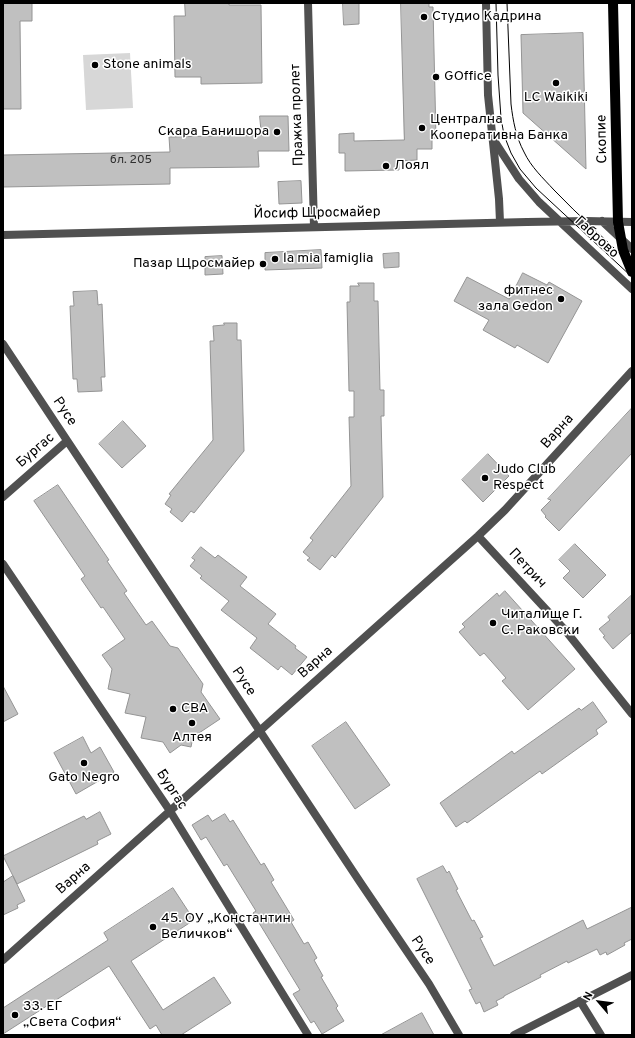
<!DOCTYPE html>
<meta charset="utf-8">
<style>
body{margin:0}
#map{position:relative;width:635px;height:1038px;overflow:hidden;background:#fff;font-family:Overpass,sans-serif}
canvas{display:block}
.frame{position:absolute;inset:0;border:4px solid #000;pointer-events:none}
.north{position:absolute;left:579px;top:982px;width:40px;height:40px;-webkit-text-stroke:3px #fff;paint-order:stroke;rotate:298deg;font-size:11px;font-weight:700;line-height:16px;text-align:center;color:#000}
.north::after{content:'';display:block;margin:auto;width:14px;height:18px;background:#000;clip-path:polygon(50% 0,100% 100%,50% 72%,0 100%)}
</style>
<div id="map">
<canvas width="635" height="1038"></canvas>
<div class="frame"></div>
<div class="north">N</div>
</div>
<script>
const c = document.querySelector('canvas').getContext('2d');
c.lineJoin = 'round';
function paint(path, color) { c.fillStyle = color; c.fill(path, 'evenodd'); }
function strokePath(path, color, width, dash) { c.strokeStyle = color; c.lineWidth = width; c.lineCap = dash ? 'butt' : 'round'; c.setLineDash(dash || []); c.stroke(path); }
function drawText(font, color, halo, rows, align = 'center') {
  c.font = font + ' Overpass,sans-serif'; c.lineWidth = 3; c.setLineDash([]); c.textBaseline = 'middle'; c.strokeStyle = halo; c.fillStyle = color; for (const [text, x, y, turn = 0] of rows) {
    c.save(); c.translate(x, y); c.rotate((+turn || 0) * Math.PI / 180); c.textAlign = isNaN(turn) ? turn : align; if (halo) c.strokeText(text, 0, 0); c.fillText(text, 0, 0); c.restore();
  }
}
paint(new Path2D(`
 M130,53l3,55 -47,2 -3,-55z`), '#d7d7d7');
const building = new Path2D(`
 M3,3h29v18h-12l1,88h-18z
 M185,3h44v2h32l1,78 -61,1v-7h-26l-1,-61h11z
 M343,3h16v21l-15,1z
 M401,3h28v4h4l3,131h-4v11h-15v11l-18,1v9l-54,1v-18h-6v-19l15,-1v8l50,-1z
 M583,33l3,136 -63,-56 -2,-78z
 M260,116h28l1,35h-31l1,16 -89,1v16l-167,3v-32l167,-3 -1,-15 92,-2z
 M301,181l1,22 -23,1 -1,-22z
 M321,250l1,18 -57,2v-17z
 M399,253v14l-15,1 -1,-14z
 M222,256l1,18 -18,1v-18z
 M523,273l24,12 2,-3 33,19 -34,62 -31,-18 -2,3 -32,-18 6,-10 -35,-19 13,-24 42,22z
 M358,283h16v18h4l2,89h4v26h-3l2,81 -48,61 -3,-3 -12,15 -13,-10 3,-2 -7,-6 10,-12 -3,-2 41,-52 -2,-69h5v-26h-5l-2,-89h3v-16h9z
 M97,291l1,14 4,-1 3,73h-4l1,14 -24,1 -1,-13h-4l-3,-73h4l-1,-14z
 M224,323h13v17h4l3,111 -50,62 -3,-2 -9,11 -12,-10 2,-3 -7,-5 6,-9 -2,-1 44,-54 -3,-99h4l-1,-15 11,-1z
 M632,408v45l-73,78 -14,-14 1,-1 -5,-6 10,-10 -3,-1z
 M123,421l23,25 -24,22 -23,-24z
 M488,454l21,22 -26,26 -21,-22z
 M58,485l51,75 -2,1 20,30 -3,2 22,32 6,-4 18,25 8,2 25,36 -2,8 19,27 -27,18 -2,10 -10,-2 -11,8 -7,-11 -22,-4 5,-21 -21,-4 5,-19 -22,-5 4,-20 -10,-14 23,-16 -22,-32 -2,1 -20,-29 4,-3 -51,-75z
 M575,544l31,31 -23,23 -20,-20 7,-7 -11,-11z
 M201,547l14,11 3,-3 29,22 -7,9 36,28 -8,10 28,22 -1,2 12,9 -15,18 -11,-9 -3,4 -28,-22 7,-10 -36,-28 8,-9 -29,-23 2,-2 -12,-10 5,-6 -3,-2z
 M505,591l70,78 -47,41 -26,-29 4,-3 -22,-25 -4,3 -21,-24 6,-5 -3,-3 18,-16 17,-15 2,3z
 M632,595v37l-19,17 -10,-12 2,-1 -6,-7 11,-9 -2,-3z
 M3,686l15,28 -15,8z
 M593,702l14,20 -11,8 2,4 -56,40 -2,-3 -73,52 -2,-2 -9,6 -16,-24 72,-52 2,3 65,-46 2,2z
 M346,722l44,63 -35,24 -43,-63z
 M83,737l8,16 9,-6 14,25 -38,22 -22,-41z
 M100,812l11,22 -14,7 1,3 -81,40 -14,-28 81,-40 2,3z
 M225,814l5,8 3,-2 28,45 3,-2 10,17 -3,2 23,38 -3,2 13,22 4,-2 9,16 -3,2 9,16 -2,1 17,29 -2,2 8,13 -22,13 -8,-13 -3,2 -18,-29 7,-4 -47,-77 3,-2 -29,-47 -3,2 -18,-29 -5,3 -9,-15 16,-10 4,6z
 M443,866l4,7 2,-2 9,18 -2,1 16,31 2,-1 9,17 -3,1 14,28 89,-46 4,9 45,-22v32l-8,4 1,2 -18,10 -1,-3 -6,3 -3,-6 -29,14 -1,-2 -27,14 1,2 -37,19v1l-8,4 2,4 -14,7 -4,-10 -4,2 -7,-14 3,-1 -55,-110z
 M13,876l12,25 -8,4 1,3 -15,7v-35l1,1z
 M173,888l21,32 -63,41 32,49 51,-33 17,26 -50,32h-19l-6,-10 -6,4 -41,-63 -106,68v-26l105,-68 -4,-7z
 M422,1013l12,22h-53z`);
paint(building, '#c0c0c0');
strokePath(building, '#949494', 1);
strokePath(new Path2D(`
 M308,3l6,224
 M486,3l2,92 11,104 1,23
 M3,344l357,538 69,102 30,51
 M3,497l64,-56
 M478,536l87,94 67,84
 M3,564l167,247 138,224
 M3,960l475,-424 27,-26 127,-139
 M580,1001l21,34
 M514,1035l118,-60`), '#505050', 8);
strokePath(new Path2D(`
 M493,139l26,40 20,23 93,87
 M602,221l30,28
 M3,235l524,-13 59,-1 46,1`), '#505050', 8);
strokePath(new Path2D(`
 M613,3l5,219 5,28 9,22`), '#000', 10);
strokePath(new Path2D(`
 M496,3l2,72 3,43 3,17 7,18 9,16 16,19 96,89
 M507,3l4,101c2,17 5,33 13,48 7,15 19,26 30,38 25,26 52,50 78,75`), '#000', 1);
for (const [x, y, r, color] of [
 [424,17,4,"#000"],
 [95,65,4,"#000"],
 [436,77,4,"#000"],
 [556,83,4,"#000"],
 [422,128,4,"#000"],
 [277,132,4,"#000"],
 [386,166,4,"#000"],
 [275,259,4,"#000"],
 [263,264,4,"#000"],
 [561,299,4,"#000"],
 [485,478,4,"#000"],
 [493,623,4,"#000"],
 [173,709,4,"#000"],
 [192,723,4,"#000"],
 [84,763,4,"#000"],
 [153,927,4,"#000"],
 [15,1015,4,"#000"]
]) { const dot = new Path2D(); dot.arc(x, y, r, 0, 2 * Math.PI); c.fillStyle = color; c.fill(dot); strokePath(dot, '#fff', 1.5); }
drawText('12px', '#303030', null, [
 ["бл. 205",131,161]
]);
drawText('14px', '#000', '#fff', [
 ["Студио Кадрина",432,17],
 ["Stone animals",103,65],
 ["GOffice",444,77],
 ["LC Waikiki",556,98,"center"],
 ["Централна",430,120],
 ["Кооперативна Банка",430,136],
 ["Скара Банишора",269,132,"right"],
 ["Лоял",394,166],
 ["la mia famiglia",283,259],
 ["Пазар Щросмайер",255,264,"right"],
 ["фитнес",553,291,"right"],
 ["зала Gedon",553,307,"right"],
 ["Judo Club",493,470],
 ["Respect",493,486],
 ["Читалище Г.",501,615],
 ["С. Раковски",501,631],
 ["CBA",181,709],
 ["Алтея",192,738,"center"],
 ["Gato Negro",84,778,"center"],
 ["45. ОУ „Константин",161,919],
 ["Величков“",161,935],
 ["33. ЕГ",23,1007],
 ["„Света София“",23,1023]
], 'left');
drawText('14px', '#000', '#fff', [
 ["Пражка пролет",298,115,-92],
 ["Скопие",603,139,-91],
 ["Йосиф Щросмайер",317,214,-1],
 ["Габрово",596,238,43],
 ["Русе",64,412,56],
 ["Варна",558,432,-48],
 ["Бургас",36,451,-41],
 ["Петрич",527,569,47],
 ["Варна",316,663,-42],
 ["Русе",243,682,56],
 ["Бургас",171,790,57],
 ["Варна",74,879,-42],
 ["Русе",422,951,56]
]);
</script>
